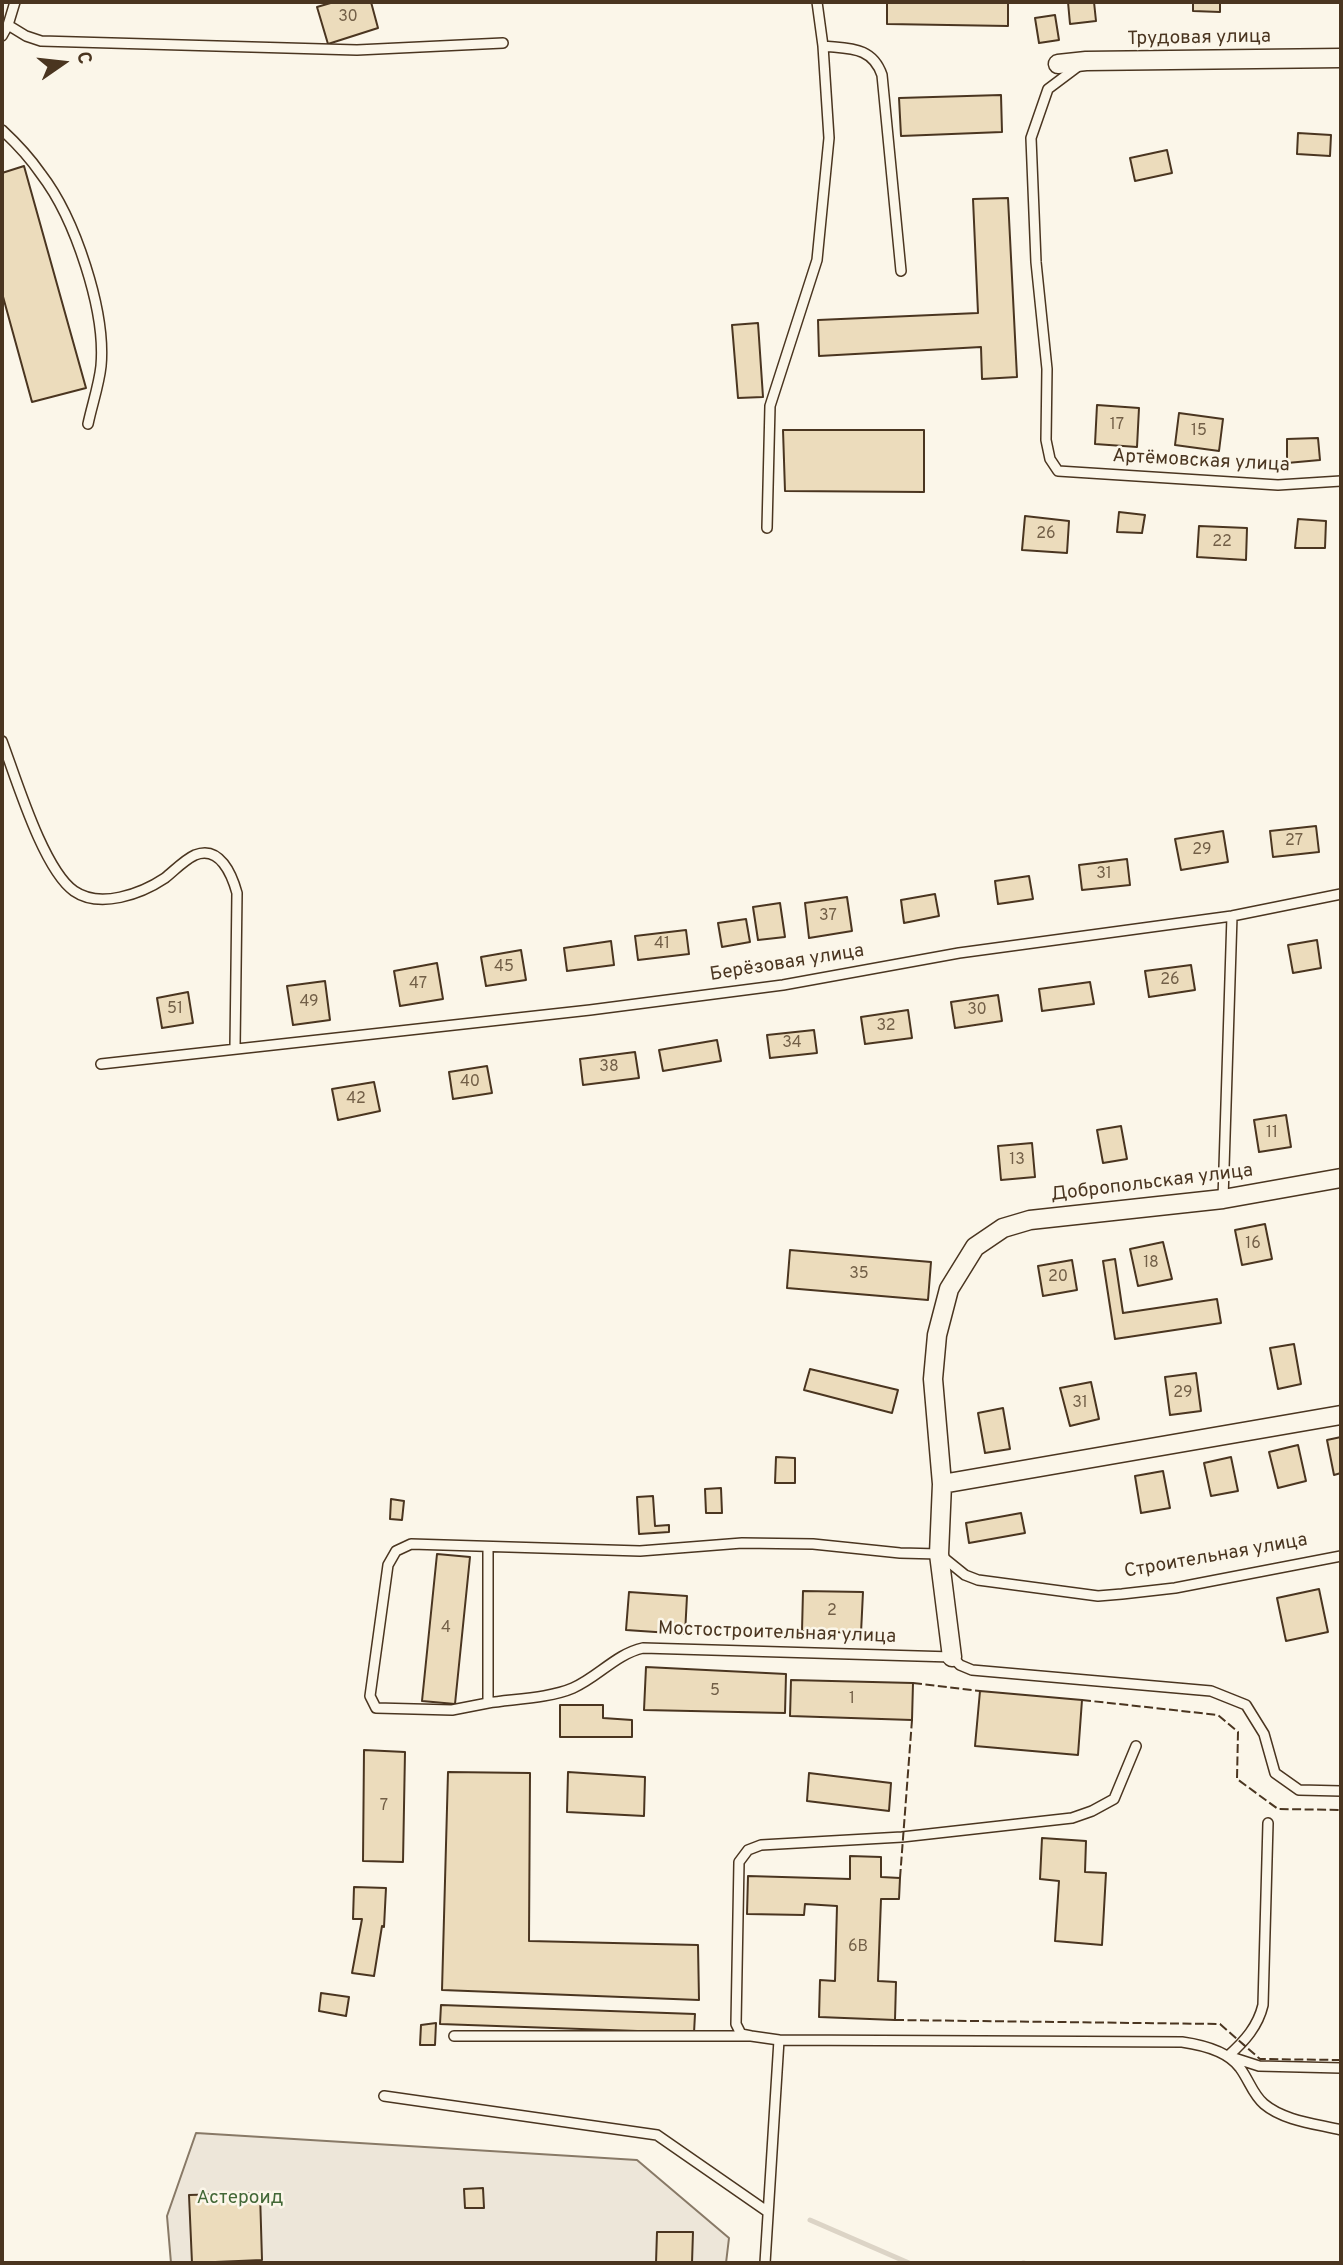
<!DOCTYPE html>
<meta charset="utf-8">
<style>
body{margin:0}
#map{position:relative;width:1343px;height:2265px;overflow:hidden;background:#fbf6e9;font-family:Overpass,sans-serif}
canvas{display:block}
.frame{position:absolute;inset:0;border:4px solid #4a3520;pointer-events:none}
.north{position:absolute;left:28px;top:28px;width:70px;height:70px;-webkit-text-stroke:5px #fbf6e9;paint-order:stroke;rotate:76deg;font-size:19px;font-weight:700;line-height:28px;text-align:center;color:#4a3520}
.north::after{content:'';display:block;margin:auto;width:24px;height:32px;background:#4a3520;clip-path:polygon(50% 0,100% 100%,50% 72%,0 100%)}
</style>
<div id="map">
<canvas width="1343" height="2265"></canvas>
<div class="frame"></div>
<div class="north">С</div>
</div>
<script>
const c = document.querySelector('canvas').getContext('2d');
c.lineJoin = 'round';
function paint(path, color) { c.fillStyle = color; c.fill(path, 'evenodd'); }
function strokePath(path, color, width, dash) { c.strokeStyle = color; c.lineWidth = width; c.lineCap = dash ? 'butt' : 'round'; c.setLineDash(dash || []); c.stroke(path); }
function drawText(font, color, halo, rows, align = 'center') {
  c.font = font + ' Overpass,sans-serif'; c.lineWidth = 5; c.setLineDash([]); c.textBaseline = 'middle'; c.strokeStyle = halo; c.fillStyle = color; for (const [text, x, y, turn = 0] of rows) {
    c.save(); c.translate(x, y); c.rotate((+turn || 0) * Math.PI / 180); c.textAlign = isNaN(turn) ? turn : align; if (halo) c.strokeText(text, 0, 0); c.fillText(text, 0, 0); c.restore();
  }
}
const green = new Path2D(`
 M196,2133l441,27 92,78 -3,25h-555l-4,-47z`);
paint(green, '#ede6d9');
strokePath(green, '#887966', 2);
strokePath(new Path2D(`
 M810,2220l99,43
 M1023,2263h1`), '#dcd4c6', 5);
const building = new Path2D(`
 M334,2h37l7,26 -50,16 -11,-37z
 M887,2h121v24l-121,-2z
 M1068,2h26l2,19 -26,3z
 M1193,2h27v10l-27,-1z
 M1055,15l4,25 -20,3 -4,-25z
 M1001,95l1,37 -101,4 -2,-38z
 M1298,133l33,2 -1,21 -33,-2z
 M1167,150l5,23 -37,8 -5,-23z
 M24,166l62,222 -54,14 -30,-109v-120z
 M1008,198l9,179 -35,2 -1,-32 -162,9 -1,-36 160,-7 -5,-114z
 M758,323l5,74 -25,1 -6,-73z
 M1097,405l42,3 -2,39 -42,-3z
 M1179,413l44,6 -4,32 -44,-6z
 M783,430h141v62l-139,-1z
 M1318,438l2,22 -33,3v-24z
 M1119,512l26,3 -3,18 -25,-1z
 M1025,516l44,5 -2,32 -45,-3z
 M1298,519l28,2 -1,27h-30z
 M1199,526l48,2 -1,32 -49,-3z
 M1316,826l3,26 -46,5 -3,-26z
 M1223,831l5,31 -47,8 -6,-31z
 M1127,859l3,26 -48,5 -3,-25z
 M1029,876l4,23 -35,5 -3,-23z
 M935,894l4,22 -35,7 -3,-23z
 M847,897l5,34 -43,7 -4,-35z
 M780,903l5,34 -27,3 -5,-33z
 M746,919l4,23 -28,5 -4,-24z
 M686,930l3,24 -51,6 -3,-24z
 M1317,940l4,28 -28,5 -5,-28z
 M611,941l3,24 -47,6 -3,-23z
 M521,950l5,30 -40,6 -5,-29z
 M437,963l6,36 -43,7 -6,-35z
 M1191,965l4,25 -46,7 -4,-26z
 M325,981l5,39 -37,5 -6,-39z
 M1090,982l4,22 -52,7 -3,-22z
 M188,992l5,31 -31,5 -5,-30z
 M998,995l4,26 -47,7 -4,-26z
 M908,1010l4,28 -47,6 -4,-27z
 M814,1030l3,23 -47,5 -3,-23z
 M717,1040l4,21 -58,10 -4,-21z
 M635,1052l4,26 -56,7 -3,-26z
 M487,1066l5,27 -39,6 -4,-27z
 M374,1082l6,29 -42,9 -6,-31z
 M1286,1115l5,32 -32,5 -5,-32z
 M1121,1126l6,33 -24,4 -6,-33z
 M1032,1143l3,34 -34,3 -3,-34z
 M1265,1224l7,35 -30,6 -7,-35z
 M1163,1242l9,37 -34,7 -8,-37z
 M790,1250l141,12 -3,38 -141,-12z
 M1115,1259l8,54 94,-14 4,24 -106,16 -12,-78z
 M1072,1260l5,30 -34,6 -5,-30z
 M1294,1344l7,40 -23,5 -8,-41z
 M810,1369l88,21 -6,23 -88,-23z
 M1196,1373l5,38 -31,4 -5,-38z
 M1091,1382l8,37 -29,7 -10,-38z
 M1003,1408l7,41 -25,4 -7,-40z
 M1341,1437v36l-7,2 -7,-35z
 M1298,1445l8,36 -28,7 -9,-36z
 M776,1457l19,1v25h-20z
 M1231,1457l7,34 -27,5 -7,-33z
 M1163,1471l7,37 -29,5 -6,-37z
 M721,1488l1,25h-16l-1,-24z
 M653,1496l2,30 14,-1v7l-30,2 -2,-37z
 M391,1499l13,2 -2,19 -12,-1z
 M1021,1513l4,20 -56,10 -3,-20z
 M437,1554l33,3 -15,147 -33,-3z
 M1319,1589l9,43 -42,9 -9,-43z
 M803,1591l60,1 -2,41 -59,-2z
 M629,1592l58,4 -2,38 -59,-4z
 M646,1667l140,7 -1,39 -141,-3z
 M791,1680l122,3 -1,37 -122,-4z
 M980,1691l102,9 -4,55 -103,-9z
 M560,1705h43v13l29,2v17h-72z
 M364,1750l41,2 -2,110 -40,-1z
 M448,1772l82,1 -1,168 169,4 1,55 -257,-10z
 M568,1772l77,5 -1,39 -77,-4z
 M809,1773l82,10 -2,28 -82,-10z
 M1042,1838l44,3 -1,31 21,1 -4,72 -47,-4 4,-60 -19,-2z
 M850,1856l31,1v20l19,1 -1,21h-18l-3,82 18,1 -1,38 -76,-3 1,-37 15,1 2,-75 -32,-2 -1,11 -57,-1 1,-38 102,3z
 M354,1887l32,1 -2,39 -2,-1 -8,50 -22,-3 10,-54h-9z
 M321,1993l28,4 -3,19 -27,-5z
 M441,2005l254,9 -1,19 -254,-9z
 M436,2023l-1,22h-15l1,-20z
 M483,2188l1,20h-19l-1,-19z
 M260,2193l2,67 -70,3 -3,-68z
 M657,2232h36l-1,31h-36z`);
paint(building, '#ecdcbc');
strokePath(building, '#4a3520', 2);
const service = new Path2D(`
 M8,25l18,11 15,5 316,9 146,-7
 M2,36l6,-11 7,-23
 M823,46c26,3 49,0 59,29l19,196
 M1080,65l-32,24 -17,49 5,124 11,107 -1,71 4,19 8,12 220,14 63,-4
 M2,130c14,13 28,28 39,44 34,44 65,137 60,192 -2,19 -9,39 -13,58
 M767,528l3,-122 47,-146 12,-122 -6,-92 -6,-44
 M2,741c14,37 41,128 72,150 26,18 67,3 91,-13 9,-7 19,-18 30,-23 25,-10 37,20 42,38l-2,154
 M101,1064l489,-54 193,-25 176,-32 273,-37 109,-22
 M1223,1199l9,-283
 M488,1547v156l-36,7 -76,-2 -6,-12 18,-131 8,-14 15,-7 229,7 102,-8 71,1 87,9 39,1 26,21 13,5 120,16 24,-2 53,-6 166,-32
 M488,1703c26,-4 62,-5 85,-15 25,-11 43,-34 70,-40l309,9 8,8 12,5 239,21 35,14 18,29 11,39 24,17 42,1
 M1268,1823l-5,182c-5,21 -18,36 -35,51l31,10 82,2
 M454,2036h297l28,4
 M751,2036l-10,-2 -5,-10 3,-162 9,-12 13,-5 141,-8 170,-19 20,-7 22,-12 22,-53
 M384,2096l273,39 111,77
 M765,2263l14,-223 403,2c21,3 46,9 58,26 9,12 13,27 24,36 20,17 53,20 77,26`);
const minor = new Path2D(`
 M1058,64l28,-3 255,-3
 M942,1484l399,-69
 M952,1657l-13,-103 3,-70 -9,-105 4,-44 12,-46 26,-42 28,-19 27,-8 193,-21 118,-21`);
strokePath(service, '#4a3520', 12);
strokePath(minor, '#4a3520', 21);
strokePath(service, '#fbf6e9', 9);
strokePath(minor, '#fbf6e9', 18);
strokePath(new Path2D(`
 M913,1683l67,8
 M1082,1700l136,15 20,17 -1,47 41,30 63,1
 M900,1878l12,-158
 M895,2020l325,4 40,35 81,1`), '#4a3520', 2, [9, 3.5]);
drawText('16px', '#725f47', null, [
 ["30",348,18],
 ["17",1117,426],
 ["15",1199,432],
 ["26",1046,535],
 ["22",1222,543],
 ["27",1294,842],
 ["29",1202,851],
 ["31",1104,875],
 ["37",828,917],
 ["41",662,945],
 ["45",504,968],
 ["26",1170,981],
 ["47",418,985],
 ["49",309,1003],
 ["51",175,1010],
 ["30",977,1011],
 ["32",886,1027],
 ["34",792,1044],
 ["38",609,1068],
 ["40",470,1083],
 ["42",356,1100],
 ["11",1272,1134],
 ["13",1017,1161],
 ["16",1253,1245],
 ["18",1151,1264],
 ["35",859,1275],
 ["20",1058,1278],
 ["29",1183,1394],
 ["31",1080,1404],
 ["2",832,1612],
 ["4",446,1629],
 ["5",715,1692],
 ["1",852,1700],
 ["7",384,1807],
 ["6В",858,1948]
]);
drawText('19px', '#4a3520', '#fbf6e9', [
 ["Трудовая улица",1199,39,-1],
 ["Артёмовская улица",1201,462,3],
 ["Берёзовая улица",787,964,-9],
 ["Добропольская улица",1152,1184,-7],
 ["Строительная улица",1216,1557,-10],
 ["Мостостроительная улица",777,1634,2]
]);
drawText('19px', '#436837', '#fbf6e9', [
 ["Астероид",240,2199]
]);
</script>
